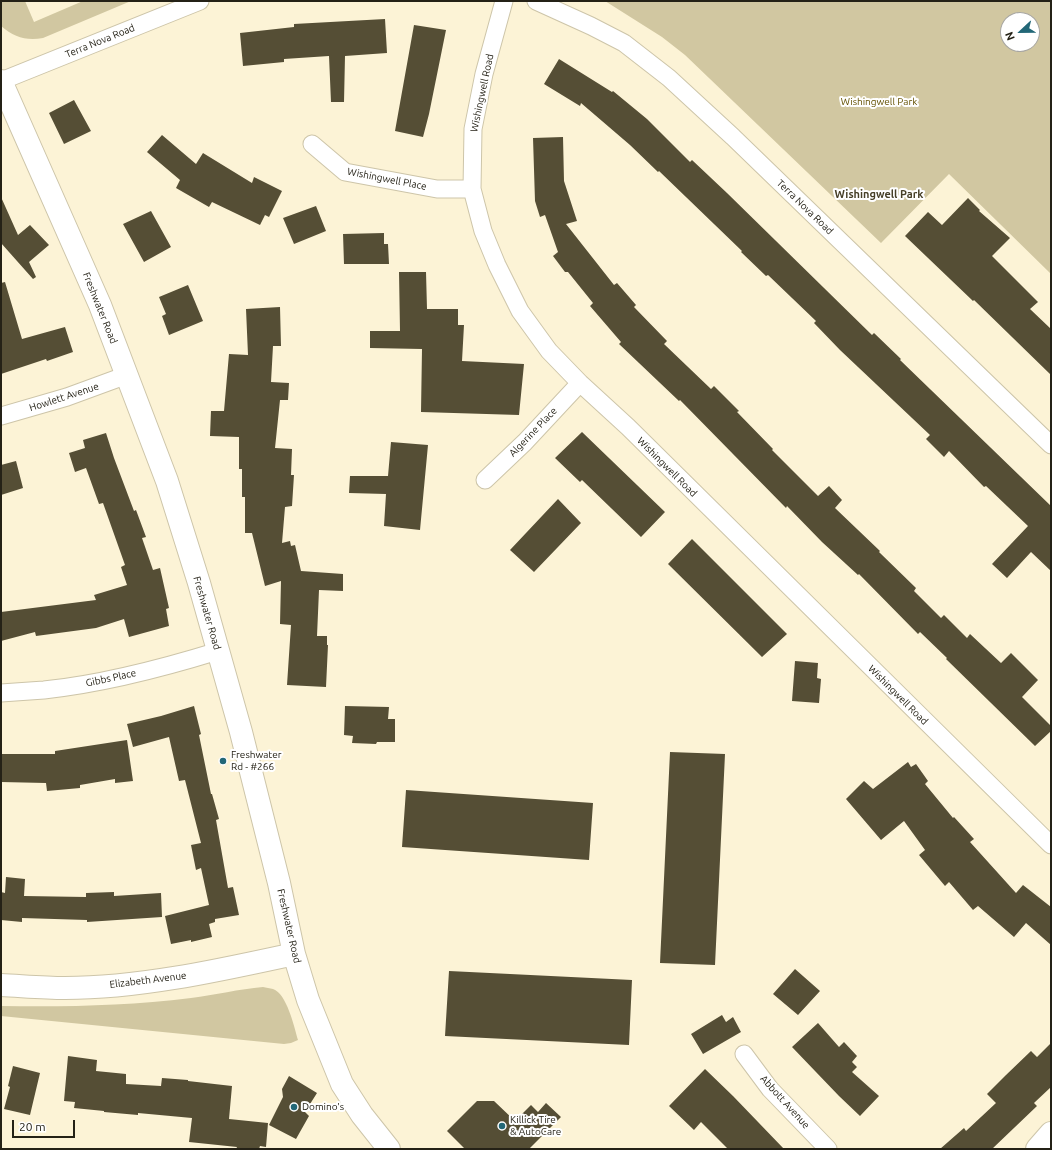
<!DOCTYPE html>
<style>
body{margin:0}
#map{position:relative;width:1052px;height:1150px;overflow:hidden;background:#fcf3d6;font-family:Ubuntu,sans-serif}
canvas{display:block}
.frame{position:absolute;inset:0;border:2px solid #242116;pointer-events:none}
.north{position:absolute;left:1000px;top:12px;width:40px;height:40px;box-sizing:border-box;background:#fff;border:1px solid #a7a6a2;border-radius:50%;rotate:248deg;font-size:11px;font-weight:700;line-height:16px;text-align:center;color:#242116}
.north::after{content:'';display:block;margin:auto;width:14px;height:18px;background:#226777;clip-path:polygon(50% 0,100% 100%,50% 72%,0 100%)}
.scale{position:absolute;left:12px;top:1120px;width:63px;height:18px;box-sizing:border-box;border:2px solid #242116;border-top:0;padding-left:5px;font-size:12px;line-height:14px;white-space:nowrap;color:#242116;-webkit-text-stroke:3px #fff;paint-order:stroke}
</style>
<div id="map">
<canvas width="1052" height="1150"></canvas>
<div class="frame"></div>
<div class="north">N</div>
<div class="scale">20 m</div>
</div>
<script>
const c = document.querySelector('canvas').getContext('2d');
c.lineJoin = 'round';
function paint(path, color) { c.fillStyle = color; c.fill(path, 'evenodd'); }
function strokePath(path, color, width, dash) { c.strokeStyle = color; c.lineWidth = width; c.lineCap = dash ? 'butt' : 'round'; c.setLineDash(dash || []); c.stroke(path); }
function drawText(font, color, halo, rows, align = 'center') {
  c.font = font + ' Ubuntu,sans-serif'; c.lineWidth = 4; c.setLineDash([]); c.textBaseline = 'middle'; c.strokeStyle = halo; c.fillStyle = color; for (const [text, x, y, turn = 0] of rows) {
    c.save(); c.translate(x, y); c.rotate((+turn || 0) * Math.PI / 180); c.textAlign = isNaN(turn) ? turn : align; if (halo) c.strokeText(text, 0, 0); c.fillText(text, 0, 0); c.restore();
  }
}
paint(new Path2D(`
 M1,1h24l9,21 49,-21h48l-88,37c-17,3 -29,-1 -42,-12z
 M605,1h446v273l-102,-100 -68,69 -196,-188 -23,-18zM1008,20h24v24h-24z
 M263,987c3,1 7,1 10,2 14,5 21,37 25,51l-7,3 -7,1 -283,-28v-10c63,1 126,0 190,-8 24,-3 48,-9 72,-11z`), '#d1c7a1');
paint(new Path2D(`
 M385,19l2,34 -42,3 -1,46h-13l-2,-46 -45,3v3l-41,4 -3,-33 54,-6v-3z
 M414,25l32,5 -17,84 -6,23 -28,-6z
 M559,59l53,33 1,-1 34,28 43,43 2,-2 35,33 145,142 2,-2 27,26 -1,1 151,146v65l-20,-19 -24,26 -15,-14 36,-38 -42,-40 -2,1 -35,-36 -5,6 -18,-18 4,-4 -90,-85 -26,-27 2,-2 -48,-46 -2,1 -25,-24 1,-1 -83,-80 -1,1 -28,-27 -49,-42 -1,3 -36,-22z
 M74,100l17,31 -27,13 -15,-31z
 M162,135l34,29 7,-11 49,30 2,-6 28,14 -13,26 -4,-2 -5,10 -48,-23 -3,5 -33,-19 4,-8 -33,-28z
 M563,137l1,44 13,40 -11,3 48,61 3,-2 19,22 -2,2 33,34 -3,3 47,45 3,-3 25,25 -2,1 36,37 -1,1 46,46 11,-10 13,14 -7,8 45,43 -1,1 37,36 -2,3 27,27 3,-3 23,23 3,-4 31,29 10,-10 27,27 -16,17 29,29v5l-16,15 -89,-87 1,-1 -27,-26 -2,2 -59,-60 -1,1 -36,-33 -35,-36 -1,2 -106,-108 -1,1 -60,-57 2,-2 -31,-36 3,-3 -25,-31h-3l-12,-16 5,-4 -13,-37 -5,2 -5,-16 -2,-63z
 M1,197l17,38 12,-10 19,20 -20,17 7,15 -3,2 -32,-36z
 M968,198l12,12 -1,1 31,27 -18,18 46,46 -8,7 21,20v46l-77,-75 -1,1 -68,-65 23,-24 14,13z
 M316,206l10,25 -32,13 -11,-26z
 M151,211l20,36 -27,15 -21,-38z
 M384,233v11h4l1,20h-45l-1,-30z
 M399,272h27l1,37h31v16h6l-2,36 62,3 -5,51 -98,-3 1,-63 -52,-1v-17h30z
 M5,282l17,57 43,-12 8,25 -26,9 -1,-2 -45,15v-91z
 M188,285l15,36 -34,14 -7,-19 4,-2 -7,-17z
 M280,307l1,39h-8l-2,36 18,1 -1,17h-8l-5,48 17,1 -1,26h3l-2,31 -7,1 -3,36 8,-2 1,5 4,-1 6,26 42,3v17l-24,-1 -2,46h10v9h1l-2,42 -39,-2 4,-60 -11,-1 1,-43 -16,5 -13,-53h-7v-36h-3v-28h-3v-32l-29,-1 1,-25h13l5,-57 19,1 -2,-46z
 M582,432l83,80 -24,25 -59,-57 -2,2 -25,-24z
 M106,433l8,25 20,53 2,-1 10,27 -4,1 11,32 7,-2 9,40 -3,1 3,17 -40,11 -5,-18 -28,9 -60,8 -1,-4 -34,9v-29l95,-12 -2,-5 33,-10 -6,-18 4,-2 -22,-62 -4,1 -13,-36 -11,4 -6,-19 16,-5 -2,-8z
 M391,442l37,3 -8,85 -36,-4 2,-32 -37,-1 1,-17h38z
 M16,461l7,27 -22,7v-30z
 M558,499l23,24 -47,49 -24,-22z
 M692,539l95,95 -25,23 -94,-93z
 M795,661l23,2 -1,15 4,1 -2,24 -27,-2z
 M194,706l7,28 -2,1 12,59h1l7,25 -3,1 12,68 5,-1 6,28 -24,4v3l-6,2 3,13 -21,5v-2l-20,4 -6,-28 44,-11 -8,-37 -5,2 -5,-25 10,-2 -16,-63 -6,1 -10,-44 -36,10 -6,-23 34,-8z
 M345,706l44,1 -1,12h7v23h-18l-1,2 -24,-1 1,-7 -9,-1z
 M127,740l6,41 -18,2v-4l-35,6v3l-33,3 -1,-8 -45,-1v-28h54v-3z
 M670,752l55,2 -10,211 -55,-2z
 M908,762l3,5 5,-3 12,17 -3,3 28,34 1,-1 20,22 -4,3 46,51 7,-8 28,22v38l-25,-22 -12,14 -36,-31 -5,4 -24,-28 -4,4 -26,-31 6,-5 -21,-29 -23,19 -35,-41 18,-18 9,8z
 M406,790l187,13 -4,57 -187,-13z
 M6,877l19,2 -1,17 62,1v-4l28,-1v4l47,-3 1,24 -75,5v-2l-65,-2v4l-21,-2v-28l4,1z
 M795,969l25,22 -22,24 -25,-21z
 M449,971l183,9 -3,65 -184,-9z
 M722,1015l4,7 7,-5 8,15 -38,22 -12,-20z
 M818,1023l21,24 5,-5 13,14 -5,6 5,5 -5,5 27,24 -19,20 -21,-20 -47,-49z
 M1051,1043v44l-17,16 3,3 -45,43h-52l24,-21 2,3 30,-28 -9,-9 19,-19 25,-24 6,6z
 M68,1056l29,4 -1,11 30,3v10l35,2 1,-8 26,2v1l44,5 -3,33 39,4 -2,24 -6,-1 -1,3h-23l1,-2 -48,-5 3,-24 -54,-5v2l-34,-3v-1l-30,-3 1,-6 -11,-1z
 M13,1066l27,7 -10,42 -26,-6 6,-22 -2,-1z
 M705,1069l28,27 51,53h-56l-27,-27 -7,8 -25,-24z
 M289,1076l28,17 -12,19 4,4 -13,23 -27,-14 14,-28 -1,-8z
 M477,1101h17l21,20 16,-16 7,7 8,-9 15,14 -32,32h-64l-18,-18z`), '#554e35');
const street = new Path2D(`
 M504,1l-20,73 -11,55 -1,60 11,42 14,34 23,46 29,40 31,32 48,44 423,418
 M536,1l55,25 33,17 45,35 64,59 318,308
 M1,81l199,-80
 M312,144l33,28 92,17h35
 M1,416l66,-19 60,-22
 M485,480l40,-38 55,-59
 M1,693c14,-1 29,-2 43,-3 58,-6 119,-22 174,-39
 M744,1054l26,35 58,60`);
const secondary = new Path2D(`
 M1,81l99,224 67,176 32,102 42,149 38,151 15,71 14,46 34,84 20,31 27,34
 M1,985c21,1 43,3 64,3 76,0 155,-18 229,-34
 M1037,1149l14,-16`);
strokePath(street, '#cdc5a9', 19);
strokePath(secondary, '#cdc5a9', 24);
strokePath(street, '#fff', 17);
strokePath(secondary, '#fff', 22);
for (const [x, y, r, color] of [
 [223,761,4,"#226777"],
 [294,1107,4,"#226777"],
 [502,1126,4,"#226777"]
]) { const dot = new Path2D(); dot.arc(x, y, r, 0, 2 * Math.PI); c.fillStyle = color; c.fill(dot); strokePath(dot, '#fff', 1.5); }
drawText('10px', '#242116', '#fff', [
 ["Terra Nova Road",100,41,-22],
 ["Wishingwell Road",482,93,-78],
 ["Wishingwell Place",387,179,11],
 ["Terra Nova Road",805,207,44],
 ["Freshwater Road",100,308,68],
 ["Howlett Avenue",64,397,-18],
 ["Algerine Place",533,432,-46],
 ["Wishingwell Road",667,467,45],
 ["Freshwater Road",207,613,74],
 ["Gibbs Place",111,678,-12],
 ["Wishingwell Road",898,695,45],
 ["Freshwater Road",289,926,77],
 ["Elizabeth Avenue",148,980,-7],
 ["Abbott Avenue",785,1102,48]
]);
drawText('10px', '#635000', '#fff', [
 ["Wishingwell Park",879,102]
]);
drawText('10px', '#242116', '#fff', [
 ["Freshwater",231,755],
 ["Rd - #266",231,767],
 ["Domino's",302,1107],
 ["Killick Tire",510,1120],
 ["& AutoCare",510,1132]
], 'left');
drawText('bold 11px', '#463f27', '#fff', [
 ["Wishingwell Park",879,194]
]);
</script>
